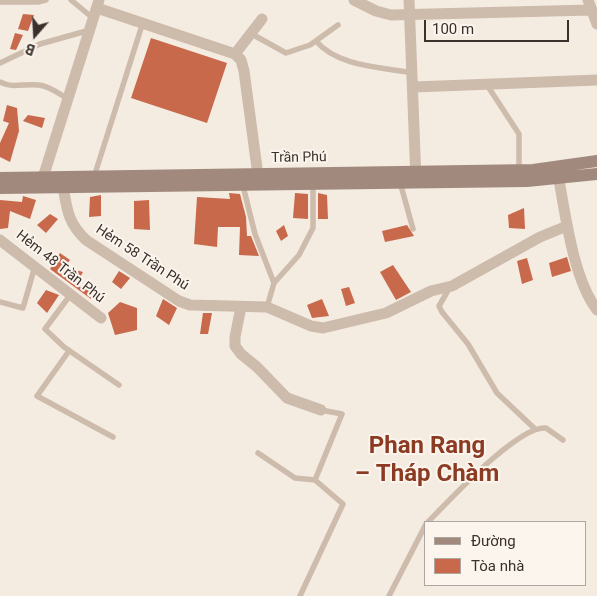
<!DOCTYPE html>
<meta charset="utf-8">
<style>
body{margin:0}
#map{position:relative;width:597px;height:596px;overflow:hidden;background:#f4ebe1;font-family:Roboto,sans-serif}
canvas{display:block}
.legend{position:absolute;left:424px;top:521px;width:162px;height:65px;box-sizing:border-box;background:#fbf5ee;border:1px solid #aea6a0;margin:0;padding:6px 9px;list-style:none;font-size:15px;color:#3b302b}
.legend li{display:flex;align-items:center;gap:10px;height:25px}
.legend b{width:25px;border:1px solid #aea6a0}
.north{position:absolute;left:10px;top:10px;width:50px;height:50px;-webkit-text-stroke:4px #fbf5ee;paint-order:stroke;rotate:199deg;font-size:14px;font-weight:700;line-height:20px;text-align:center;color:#3b302b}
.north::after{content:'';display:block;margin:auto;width:18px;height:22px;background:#3b302b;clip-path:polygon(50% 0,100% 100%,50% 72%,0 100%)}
.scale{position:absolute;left:424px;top:20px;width:145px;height:22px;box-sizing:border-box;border:2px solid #3b302b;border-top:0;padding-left:6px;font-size:15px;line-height:18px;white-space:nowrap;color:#3b302b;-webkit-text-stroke:4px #fbf5ee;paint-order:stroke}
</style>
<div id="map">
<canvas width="597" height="596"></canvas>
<ul class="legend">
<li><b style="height:6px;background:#a18a7d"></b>Đường</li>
<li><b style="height:14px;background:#c8694b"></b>Tòa nhà</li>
</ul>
<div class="north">B</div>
<div class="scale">100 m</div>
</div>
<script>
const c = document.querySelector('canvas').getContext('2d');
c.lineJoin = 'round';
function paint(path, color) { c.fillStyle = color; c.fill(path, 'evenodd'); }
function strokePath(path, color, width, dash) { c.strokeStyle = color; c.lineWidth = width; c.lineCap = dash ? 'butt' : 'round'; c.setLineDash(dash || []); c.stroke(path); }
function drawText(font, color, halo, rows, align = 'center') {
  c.font = font + ' Roboto,sans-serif'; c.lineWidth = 4; c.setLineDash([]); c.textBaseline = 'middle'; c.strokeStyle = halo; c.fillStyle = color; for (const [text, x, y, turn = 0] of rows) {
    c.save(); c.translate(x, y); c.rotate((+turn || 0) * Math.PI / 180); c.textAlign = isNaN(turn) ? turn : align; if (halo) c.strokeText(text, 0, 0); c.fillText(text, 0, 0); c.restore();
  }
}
paint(new Path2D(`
 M23,14l11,1 -6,16 -10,-2z
 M15,33l8,2 -7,15 -6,-1z
 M151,38l76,25 -20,60 -76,-25z
 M7,105l10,3 2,23 -9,31 -10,-5v-14l9,-20 -6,-2z
 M28,115l17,3 -3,10 -19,-7z
 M229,193l11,1 6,23 1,19h4l8,20 -20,-1 1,-28h-22l-1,20 -23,-3 3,-47 33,2z
 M295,193l13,1v25l-15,-1z
 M318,193l9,2 1,24h-10z
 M101,195v21l-12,1 1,-20z
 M23,196l13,4 -6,19 -20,-8 -2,17 -8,1v-29l22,2z
 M149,200l1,30 -16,-1v-28z
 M524,208l1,21 -16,-1 -1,-13z
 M50,214l8,5 -12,14 -9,-8z
 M284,225l4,11 -7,5 -5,-10z
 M407,225l7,11 -29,6 -3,-11z
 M60,253l10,7 -5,7 18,5 -8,14 19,4 -3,9 -41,-30z
 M567,257l4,14 -19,6 -3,-14z
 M527,258l6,22 -11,4 -5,-23z
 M393,265l18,27 -15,8 -16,-28z
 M119,271l11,7 -9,11 -9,-7z
 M349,287l6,16 -9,3 -5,-17z
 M46,290l13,5 -12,18 -10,-10z
 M163,299l14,9 -8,17 -13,-9z
 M322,299l7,17 -17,2 -5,-13z
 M120,302l17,6v22l-22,5 -7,-22z
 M203,313h9l-4,21h-8z`), '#c8694b');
strokePath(new Path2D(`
 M71,0l23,19
 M0,2h38l8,-2
 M250,33l36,20 24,-8 28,-20
 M316,41c22,26 66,26 97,32
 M0,63l40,-19 50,-14
 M0,82c13,7 25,1 39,3 10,1 21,9 29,14
 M487,85l32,49v37
 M94,177l49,-155
 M400,182l13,47
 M243,186l12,48 19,49
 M450,287l-11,19 3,6 26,32 29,49 38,36
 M71,294l-26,35 19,18 55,38
 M0,302l23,6 12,-42
 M267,307l7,-24 25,-28 14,-27v-44
 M69,351l-32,45 76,41
 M258,453l37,25 20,2 28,24 -43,92
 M315,480l27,-66 -21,-4
 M428,522c21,-21 90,-97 118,-94l17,12
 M389,596l37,-72`), '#cdbbac', 5.5);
strokePath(new Path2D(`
 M354,0l22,11 15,4 200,-5
 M409,0l7,180
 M588,0l9,24
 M97,8l138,46 6,6 3,11 15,112
 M235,54l27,-35
 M414,87l183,-7
 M557,169c8,41 15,108 40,141
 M41,184l58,-184
 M63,186c4,24 5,37 23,54l93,61 11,4 77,2 44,19 12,2 63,-15 45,-22 21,-5 88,-49 27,-11
 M0,240l101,78
 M241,307l-6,30v9l6,8 16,13 30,31 34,12`), '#cdbbac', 11);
strokePath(new Path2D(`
 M0,178l533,-8 64,-9
 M0,188l527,-7 70,-7`), '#a18a7d', 12);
drawText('14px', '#3b302b', '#fbf5ee', [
 ["Trần Phú",299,158,-1],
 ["Hẻm 58 Trần Phú",142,258,33],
 ["Hẻm 48 Trần Phú",60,267,38]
]);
drawText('bold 24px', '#8c3b22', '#fbf5ee', [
 ["Phan Rang",427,447],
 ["– Tháp Chàm",427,475]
]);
</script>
